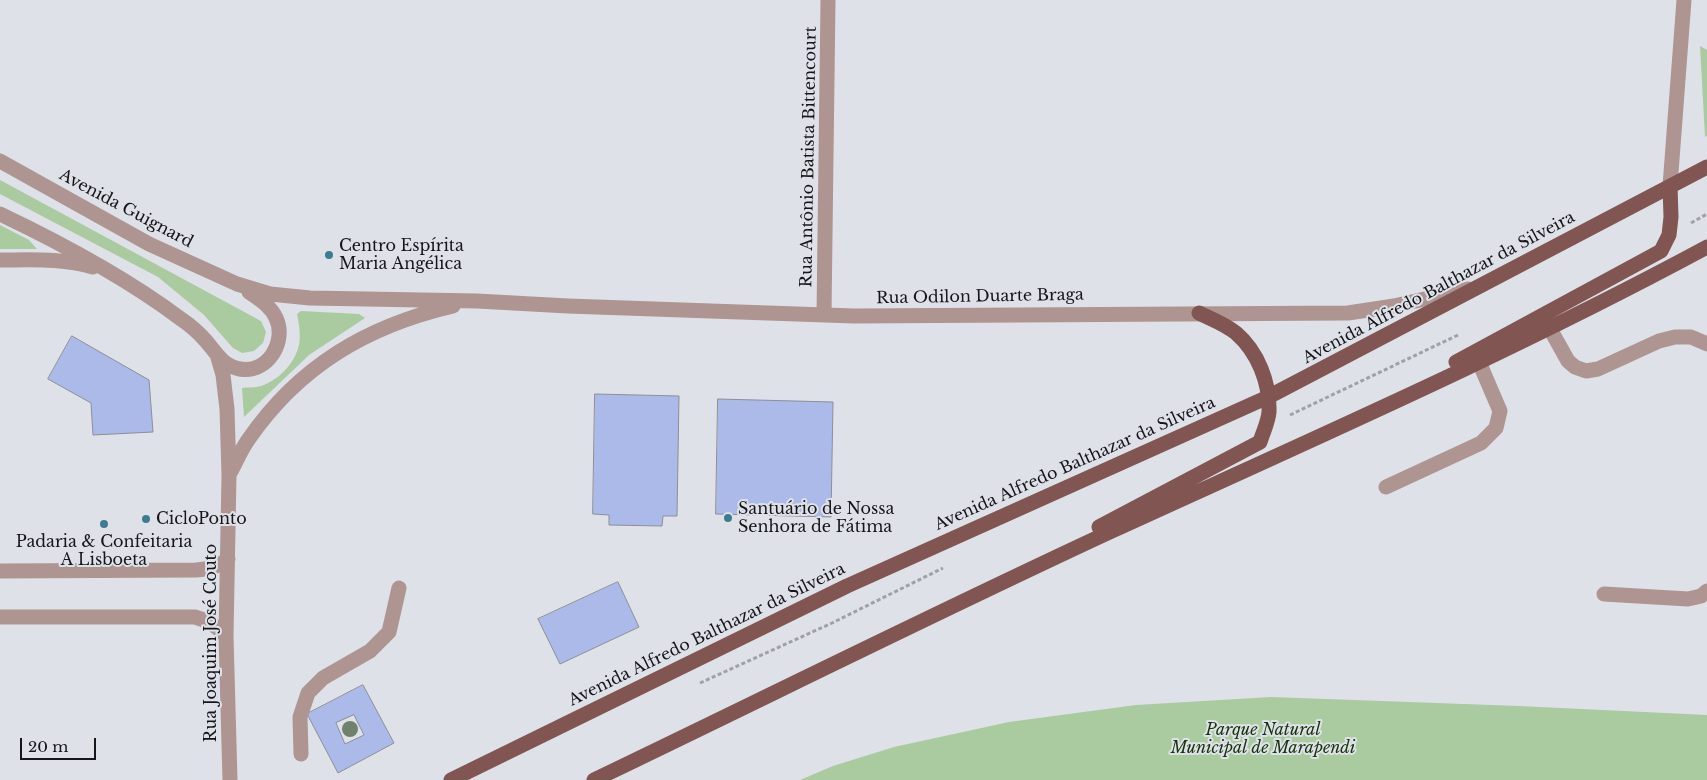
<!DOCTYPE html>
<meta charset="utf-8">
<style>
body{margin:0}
#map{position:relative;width:1707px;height:780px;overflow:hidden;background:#dfe1e9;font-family:"Libre Baskerville",serif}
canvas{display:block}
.scale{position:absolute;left:20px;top:738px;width:76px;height:22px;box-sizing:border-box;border:2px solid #161619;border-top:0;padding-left:6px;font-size:15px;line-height:18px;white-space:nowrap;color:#161619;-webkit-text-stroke:4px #dfe1e9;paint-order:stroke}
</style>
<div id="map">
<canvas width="1707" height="780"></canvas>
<div class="scale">20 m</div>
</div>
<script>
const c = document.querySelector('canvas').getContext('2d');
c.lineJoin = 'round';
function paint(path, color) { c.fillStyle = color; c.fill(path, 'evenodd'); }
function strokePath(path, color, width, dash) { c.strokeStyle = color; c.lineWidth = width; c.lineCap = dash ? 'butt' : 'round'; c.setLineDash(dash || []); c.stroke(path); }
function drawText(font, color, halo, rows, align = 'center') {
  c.font = font + ' "Libre Baskerville",serif'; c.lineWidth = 4; c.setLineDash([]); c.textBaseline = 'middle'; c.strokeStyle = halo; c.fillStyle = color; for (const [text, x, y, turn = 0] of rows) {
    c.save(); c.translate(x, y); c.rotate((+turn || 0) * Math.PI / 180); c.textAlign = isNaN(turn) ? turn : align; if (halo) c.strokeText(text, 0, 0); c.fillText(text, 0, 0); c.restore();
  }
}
paint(new Path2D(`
 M1700,46l7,4v86l-2,1z
 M0,180l261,141 5,11 -3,11 -9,8 -12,2 -9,-5 -29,-33 -46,-38 -158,-83z
 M0,225l29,15 8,9h-37z
 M301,311l58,3 6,4 -56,37 -65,62 -2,-29c6,-1 13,0 19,-2 18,-6 34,-23 38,-41 2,-10 0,-21 -2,-31z
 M1271,697l248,9 188,9v65h-907l33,-14 61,-19 115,-25 127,-17z`), '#aacaa0');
const building = new Path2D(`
 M72,336l77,44 4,52 -60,3 -2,-32 -43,-24z
 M595,394l84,2 -2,120h-14l-1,10 -53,-1v-10l-16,-1z
 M718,399l115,3 -2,115 -115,-3z
 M618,582l21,45 -79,37 -22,-45z
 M363,685l31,58 -56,30 -31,-59zM354,715l10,20 -19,9 -9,-21z`);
paint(building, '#abbae8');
strokePath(building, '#8c8f96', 1);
strokePath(new Path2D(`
 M1691,223l16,-9
 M1290,415l168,-80
 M700,683l132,-60 111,-55`), '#a0a1a8', 3, [4, 2.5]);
strokePath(new Path2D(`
 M0,161l149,83 88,40 33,10 40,4 167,3 91,5 286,10 494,-3 46,-7 74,-17
 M1670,186l14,-186
 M0,214c63,30 125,63 181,105 9,6 18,14 25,22 11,13 17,25 34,28 28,5 47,-28 36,-51 -5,-12 -17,-19 -27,-26
 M0,260c31,0 63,-2 93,7
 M824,315l4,-315
 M1549,327l19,34 7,6 11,4 12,-2 61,-28 16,-4h16l16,7
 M218,358l5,17 4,34 2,66 -3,161 4,144
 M230,473c6,-11 11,-23 18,-33 51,-74 119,-114 205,-134
 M1386,487l95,-44 15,-15 4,-17 -21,-49
 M0,571l196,-1c13,-1 22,-3 32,-11
 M1604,594l84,5 13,-3 6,-5
 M0,617h195c14,4 21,9 31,19
 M301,754l-1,-37 8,-24 15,-15 47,-27 19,-19 10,-44`), '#ae9592', 15);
strokePath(new Path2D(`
 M1456,362l205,-111 8,-16 2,-18 -1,-31
 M1099,527l161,-85c3,-10 8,-19 9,-30 1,-29 -11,-60 -33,-79 -11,-9 -25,-14 -37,-20
 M451,780l396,-194 421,-189 439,-230
 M594,780c173,-83 345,-169 520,-250 199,-91 400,-179 593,-283`), '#815652', 15);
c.fillStyle = '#70826d';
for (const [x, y] of [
 [350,729]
]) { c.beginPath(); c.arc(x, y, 8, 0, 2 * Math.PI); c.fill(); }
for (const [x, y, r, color] of [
 [329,255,5,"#3c7c90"],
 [728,518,5,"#3c7c90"],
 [146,519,5,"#3c7c90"],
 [104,524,5,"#3c7c90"]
]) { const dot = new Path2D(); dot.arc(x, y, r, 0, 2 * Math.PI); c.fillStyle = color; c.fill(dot); strokePath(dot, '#dfe1e9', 2); }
drawText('16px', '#161619', '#dfe1e9', [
 ["Rua Antônio Batista Bittencourt",809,157,-89],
 ["Avenida Guignard",126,209,28],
 ["Avenida Alfredo Balthazar da Silveira",1439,288,-28],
 ["Rua Odilon Duarte Braga",980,297,-1],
 ["Avenida Alfredo Balthazar da Silveira",1075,464,-24],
 ["Avenida Alfredo Balthazar da Silveira",707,635,-26],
 ["Rua Joaquim José Couto",211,643,-90]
]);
drawText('16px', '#161619', '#dfe1e9', [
 ["Centro Espírita",339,246],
 ["Maria Angélica",339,264],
 ["Santuário de Nossa",738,509],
 ["Senhora de Fátima",738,527],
 ["CicloPonto",156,519],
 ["Padaria & Confeitaria",104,542,"center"],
 ["A Lisboeta",104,560,"center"]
], 'left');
drawText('italic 16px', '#153408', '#dfe1e9', [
 ["Parque Natural",1263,730],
 ["Municipal de Marapendi",1263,748]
]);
</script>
